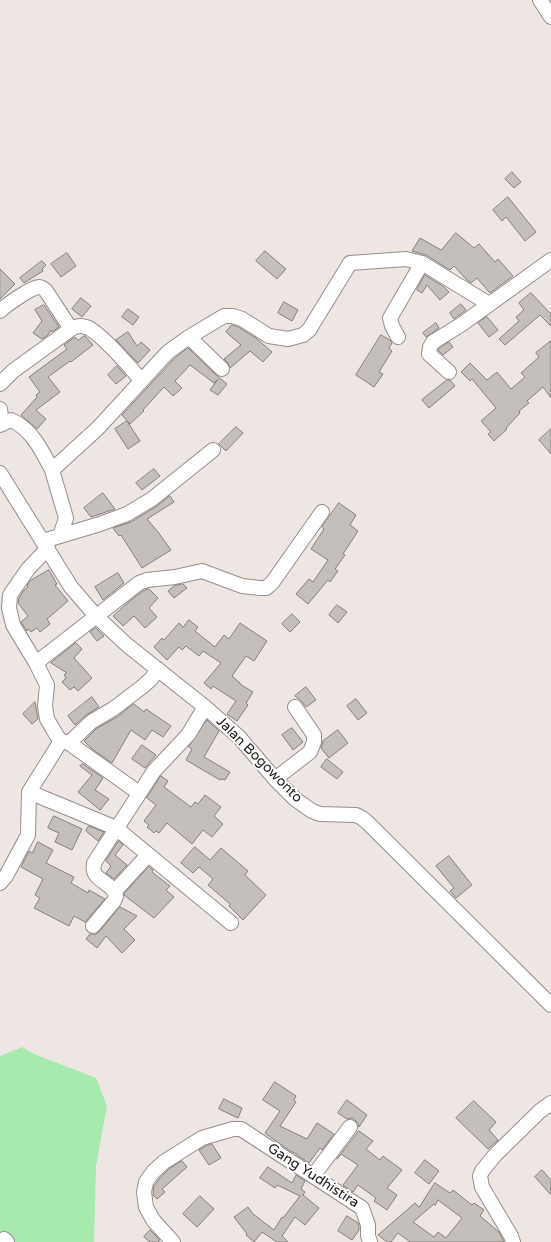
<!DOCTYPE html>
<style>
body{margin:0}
canvas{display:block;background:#ede6e3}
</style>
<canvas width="551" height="1242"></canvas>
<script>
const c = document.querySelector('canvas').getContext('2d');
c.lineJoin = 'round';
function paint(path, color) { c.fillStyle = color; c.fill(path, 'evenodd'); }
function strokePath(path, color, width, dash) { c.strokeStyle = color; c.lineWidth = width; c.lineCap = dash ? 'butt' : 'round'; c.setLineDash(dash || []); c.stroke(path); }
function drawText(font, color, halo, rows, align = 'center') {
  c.font = font + ' "Varela Round",sans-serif'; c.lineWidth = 4; c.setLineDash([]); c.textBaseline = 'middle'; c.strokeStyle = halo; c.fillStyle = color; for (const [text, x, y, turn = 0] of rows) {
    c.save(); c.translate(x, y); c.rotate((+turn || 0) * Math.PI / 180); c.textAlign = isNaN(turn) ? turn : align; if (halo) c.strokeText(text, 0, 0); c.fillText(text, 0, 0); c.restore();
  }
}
paint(new Path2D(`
 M22,1047l12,7 62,24 11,28 -11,60 -2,76h-94v-186z`), '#a7eaae');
const building = new Path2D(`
 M512,172l9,10 -7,6 -9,-9z
 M508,197l28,35 -11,9 -19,-24 -4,4 -9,-11z
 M456,233l18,15 5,-4 16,18 3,-3 15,17 -23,17 -13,-15 -6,5 -4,-3 -13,-14 -4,4 -24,-15 -14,-4 8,-13 21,12z
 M265,251l21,18 -9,10 -21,-18z
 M67,253l9,13 -15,11 -10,-13z
 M42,261l4,4 -4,4 1,2 -19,12 -4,-5z
 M0,269l15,15 -15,15z
 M425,275l19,12 5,5 -9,8 -13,-15 -5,8 -5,-3z
 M531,293l20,21v12l-11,-11 -35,30 -6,-6 20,-18 -3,-4 8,-7 -5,-7z
 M81,298l10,8 -9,11 -10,-8z
 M284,302l14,8 -6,11 -14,-8z
 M461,304l5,6 -12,9 -4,-6z
 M44,305l15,22 -7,5 -1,-2 -3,5 -6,4 -9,-6 9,-12 -7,-11z
 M128,309l11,8 -6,8 -11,-8z
 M487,317l11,13 -9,7 -11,-14z
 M436,323l3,5 -13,9 -3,-4z
 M232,325l6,2 18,11 16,14 -9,10 -13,-11 -20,17 -2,-5 -4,-4 17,-14 -15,-13z
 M128,332l9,14 4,-4 9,8 -12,13 -22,-23z
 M381,335l9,5 2,3 -3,5 3,3 -13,21 4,2 -9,13 -18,-12z
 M84,336l2,1 7,8 -22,17 -1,-1 -22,16 12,15 -24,18 10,9 -9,10 -16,-14 16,-18 -1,-2 4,-3 -11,-15 38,-28 -3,-4 11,-8 3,3z
 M551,341v57l-8,-11 -16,14 2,2 -10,8 1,2 -14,15 1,1 -13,12 -6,-7 3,-2 -10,-11 15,-13 -24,-29 -2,2 -9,-9 9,-9 17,17 10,-8 14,17 14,-12 -4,-4 18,-16 -3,-4z
 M449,342l4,5 -10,8 -5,-5z
 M188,348l28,27 11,9 -9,11 -8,-5 8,-11 -4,4 -24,-18 -15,16 7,7 -9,8 -9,-9 -21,23 1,1 -14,13 -8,-9 52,-56z
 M117,366l9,10 -10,8 -8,-9z
 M447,380h3l5,6 -26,22 -7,-8z
 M127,421l13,20 -12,8 -13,-20z
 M236,427l7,6 -17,18 -7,-7z
 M551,429v25l-12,-14z
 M154,469l6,7 -18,14 -6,-7z
 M103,493l12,16 -24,8 -7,-9z
 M170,496l4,6 -27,17 11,13 13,18 -29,18 -21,-33 -2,1 -6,-8 18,-6 26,-16z
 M339,503l17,12 -6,10 8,6 -15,23 2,1 -10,14 3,2 -8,11 -2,-2 -20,24 -12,-10 13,-15 4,3 15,-22 -17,-11 13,-20 -2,-2z
 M49,570l8,14 -2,1 13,16 -21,18 3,5 -10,8 -3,-4 -6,4 -3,-3 -1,2 -6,-9 7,-6 -10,-13 1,-5 5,-8 4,-3 -1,-2 3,-4z
 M118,573l6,10 -21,17 -8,-13z
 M183,584l4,4 -13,10 -6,-7 6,-5z
 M149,589l9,9 -9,10 8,9 -12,11 -11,-12 -11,10 -10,-10 17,-15 13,-10z
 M337,605l10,7 -9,11 -9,-8z
 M292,614l8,8 -10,10 -8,-8z
 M189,620l9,7 -3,4 20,16 9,-12 5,4 11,-16 27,18 -13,20 -8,-5 -14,20 8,7v1l13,8 -7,11 2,2 -11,16 -10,-7 9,-13 -23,-15 -2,3 -7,-6 17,-20 -18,-12 -4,5 -13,-10 -4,4 -3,-3 -12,13 -13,-13 8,-9 2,2 15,-17 4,4z
 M96,628l8,8 -7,5 -7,-9z
 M76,643l6,6 -8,9 18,20 -14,13 -4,-4 -4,3 -8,-8 4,-4 -2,-3 3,-2 -16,-10z
 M306,687l10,13 -10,7 -4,-5 -7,-6z
 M92,697l7,10 -13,8 -11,10 -7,-9z
 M356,699l11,14 -9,7 -11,-14z
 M35,702l3,17 -6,5 -9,-10z
 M134,704l10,8 2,-3 25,17 -8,11 -11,-7 -7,10 -14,-10 -19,33 -20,-14 -8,-8 12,-12 21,-12z
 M207,720l12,11 -15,26 26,15 -5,8 -3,-1 -2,1 -34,-20 6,-11 -3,-2z
 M292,728l11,14 -10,8 -11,-15z
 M338,730l10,13 -19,15 -8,-10 2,-7z
 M142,745l14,10 -11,13 -13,-9z
 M327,759l16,13 -6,7 -16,-12z
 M83,764l20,14 -8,12 14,9 -9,11 -22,-18 14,-17 -12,-9z
 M161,776l7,5 -4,6 27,20 4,-5 3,2 7,-9 16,12 -7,9 9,8 -11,13 -9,-7 -11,14 -25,-21 -8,10 -3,-2 -2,2 -7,-6 2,-2 -5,-4 12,-16 -9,-7z
 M54,816l28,13 -10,21 -17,-8 4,-9 -11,-5z
 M89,826l15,6 -6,9 -12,-10z
 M119,841l4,4 -8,10 12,10 -13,14 -8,-6 5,-7 -5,-5z
 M38,842l15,8 -7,13 28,14 -3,6 17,10 1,-3 16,9 -20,23 -11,-6 -5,10 -35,-18 6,-10 -5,-3 8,-16 -22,-12 8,-16 3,2z
 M195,847l15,13 11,-12 27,23 -3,4 21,20 -23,25 -14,-14 1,-2 -22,-19 5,-6 -14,-12 -6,6 -12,-10z
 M449,856l23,29 -16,13 -6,-7 4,-3 -18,-22z
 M149,867l4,3 -1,2 18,14 -4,4 8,7 -20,21 -30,-23v-1z
 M120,907l17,9 -13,13 11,11 -13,13 -16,-17 -9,12 -11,-9 4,-5h6l3,-2z
 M275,1082l21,14 -2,4 2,2 -16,24 27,13 10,-16 17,11 -12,16 -2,-2 -11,15 -12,-8v-1l-7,-3 -25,-18 15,-22 -17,-11z
 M224,1099l18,9 -4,10 -19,-9z
 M347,1100l20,15 -8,12 -1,-4 -3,-3 -3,-2 -5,1 -9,-6z
 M474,1101l22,21 -7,8 9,10 -10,9 -32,-31z
 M359,1131l14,10 -7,8 14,11 3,-4 19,14 -15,18 10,7 -10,15 -13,-9 2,-3 -18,-13 -5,7 -10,-7 15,-20 -17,-11 -4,5z
 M212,1144l9,14 -12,7 -10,-15 7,-4z
 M425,1160l14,11 -10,13 -14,-11z
 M182,1161l5,6 -25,22 3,3 -8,7 -4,-4 1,-9 6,-8 9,-9z
 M268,1167l24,16 4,-8 9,6 -4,8 4,3 -2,3 16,13 -14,17 -10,-8 -13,19 6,6h-11l-15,-10 -8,10 -8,-7 1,-1 -13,-17 14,-10 5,7 21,16 8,-13 1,1 17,-22 -23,-11 -2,3 -15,-10z
 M542,1170l9,10v15l-16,-18z
 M435,1183l15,10 3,-3 19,15 2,-2 10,7 -4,6 19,16 5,10h-94l-12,-9 -7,9h-4l-9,-7 37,-32 4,4zM438,1200l24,18 -16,20 -8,-6 -4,5 -21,-15 21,-18 1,1z
 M200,1196l14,13 -17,18 -14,-13z
 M347,1216l11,7 1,3v4l-7,10 -14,-9z
 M150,1230l10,10 -2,2h-8l-6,-5z`);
paint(building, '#c5bfbc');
strokePath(building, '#857f7d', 1);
const minor = new Path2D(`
 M540,0l11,17
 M0,311c5,-5 33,-25 39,-24 3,0 5,2 7,4l25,38
 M189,337l33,32
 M398,337l-6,-11 -2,-8 32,-55
 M449,372l-20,-18 1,-7 3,-5 29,-18 89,-64
 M0,384l13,-13 58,-42c5,-3 10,-4 15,-2 13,4 45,41 55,53
 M0,409l2,15
 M0,425l11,-5c21,9 31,31 41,50l46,-42 70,-76 21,-15 35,-21h9l9,3 27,17 19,3 15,-4 6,-5 41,-67 56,-4 16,4 67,41
 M52,470l14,48 -6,18
 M0,473l71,114 25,29 31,29 78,62 34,30 36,42 20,20 17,12 8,3 36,1 6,3 6,5 183,182
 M43,541l57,-17 27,-10 25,-15 61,-49
 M36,663l103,-80 8,-3 28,-3 27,-6 40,15 18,2h6l6,-5 50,-71
 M61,741l8,2 70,50
 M69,743l22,-21 22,-13 29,-22 9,-8 7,-10
 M275,779l35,-27 4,-10v-7l-19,-28
 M29,792l87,36 115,95
 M0,883l6,-7 22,-41 1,-43 32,-51 -4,-5 -10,-17 -2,-13 2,-21 -11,-22 -23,-38 -4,-17 1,-13 18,-26 20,-21
 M115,891l33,-36
 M93,926l21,-25 2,-5c-2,-12 -20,-15 -22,-25 -1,-1 0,-7 0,-8l60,-92 34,-36 17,-28
 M313,1176l37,-49
 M4,1239l3,3
 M173,1242l-20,-22 -7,-13 -2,-15 2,-10 7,-10 11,-10 38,-24 31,-9h8l121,79 6,17v11l2,6
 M513,1242l-2,-6 -29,-49 -2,-11 2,-5 13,-16 45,-44 11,-8`);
strokePath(minor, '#958e8c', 16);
strokePath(minor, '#fff', 14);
drawText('14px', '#1d1a1a', '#fff', [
 ["Jalan Bogowonto",259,760,45],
 ["Gang Yudhistira",313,1176,33]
]);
</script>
